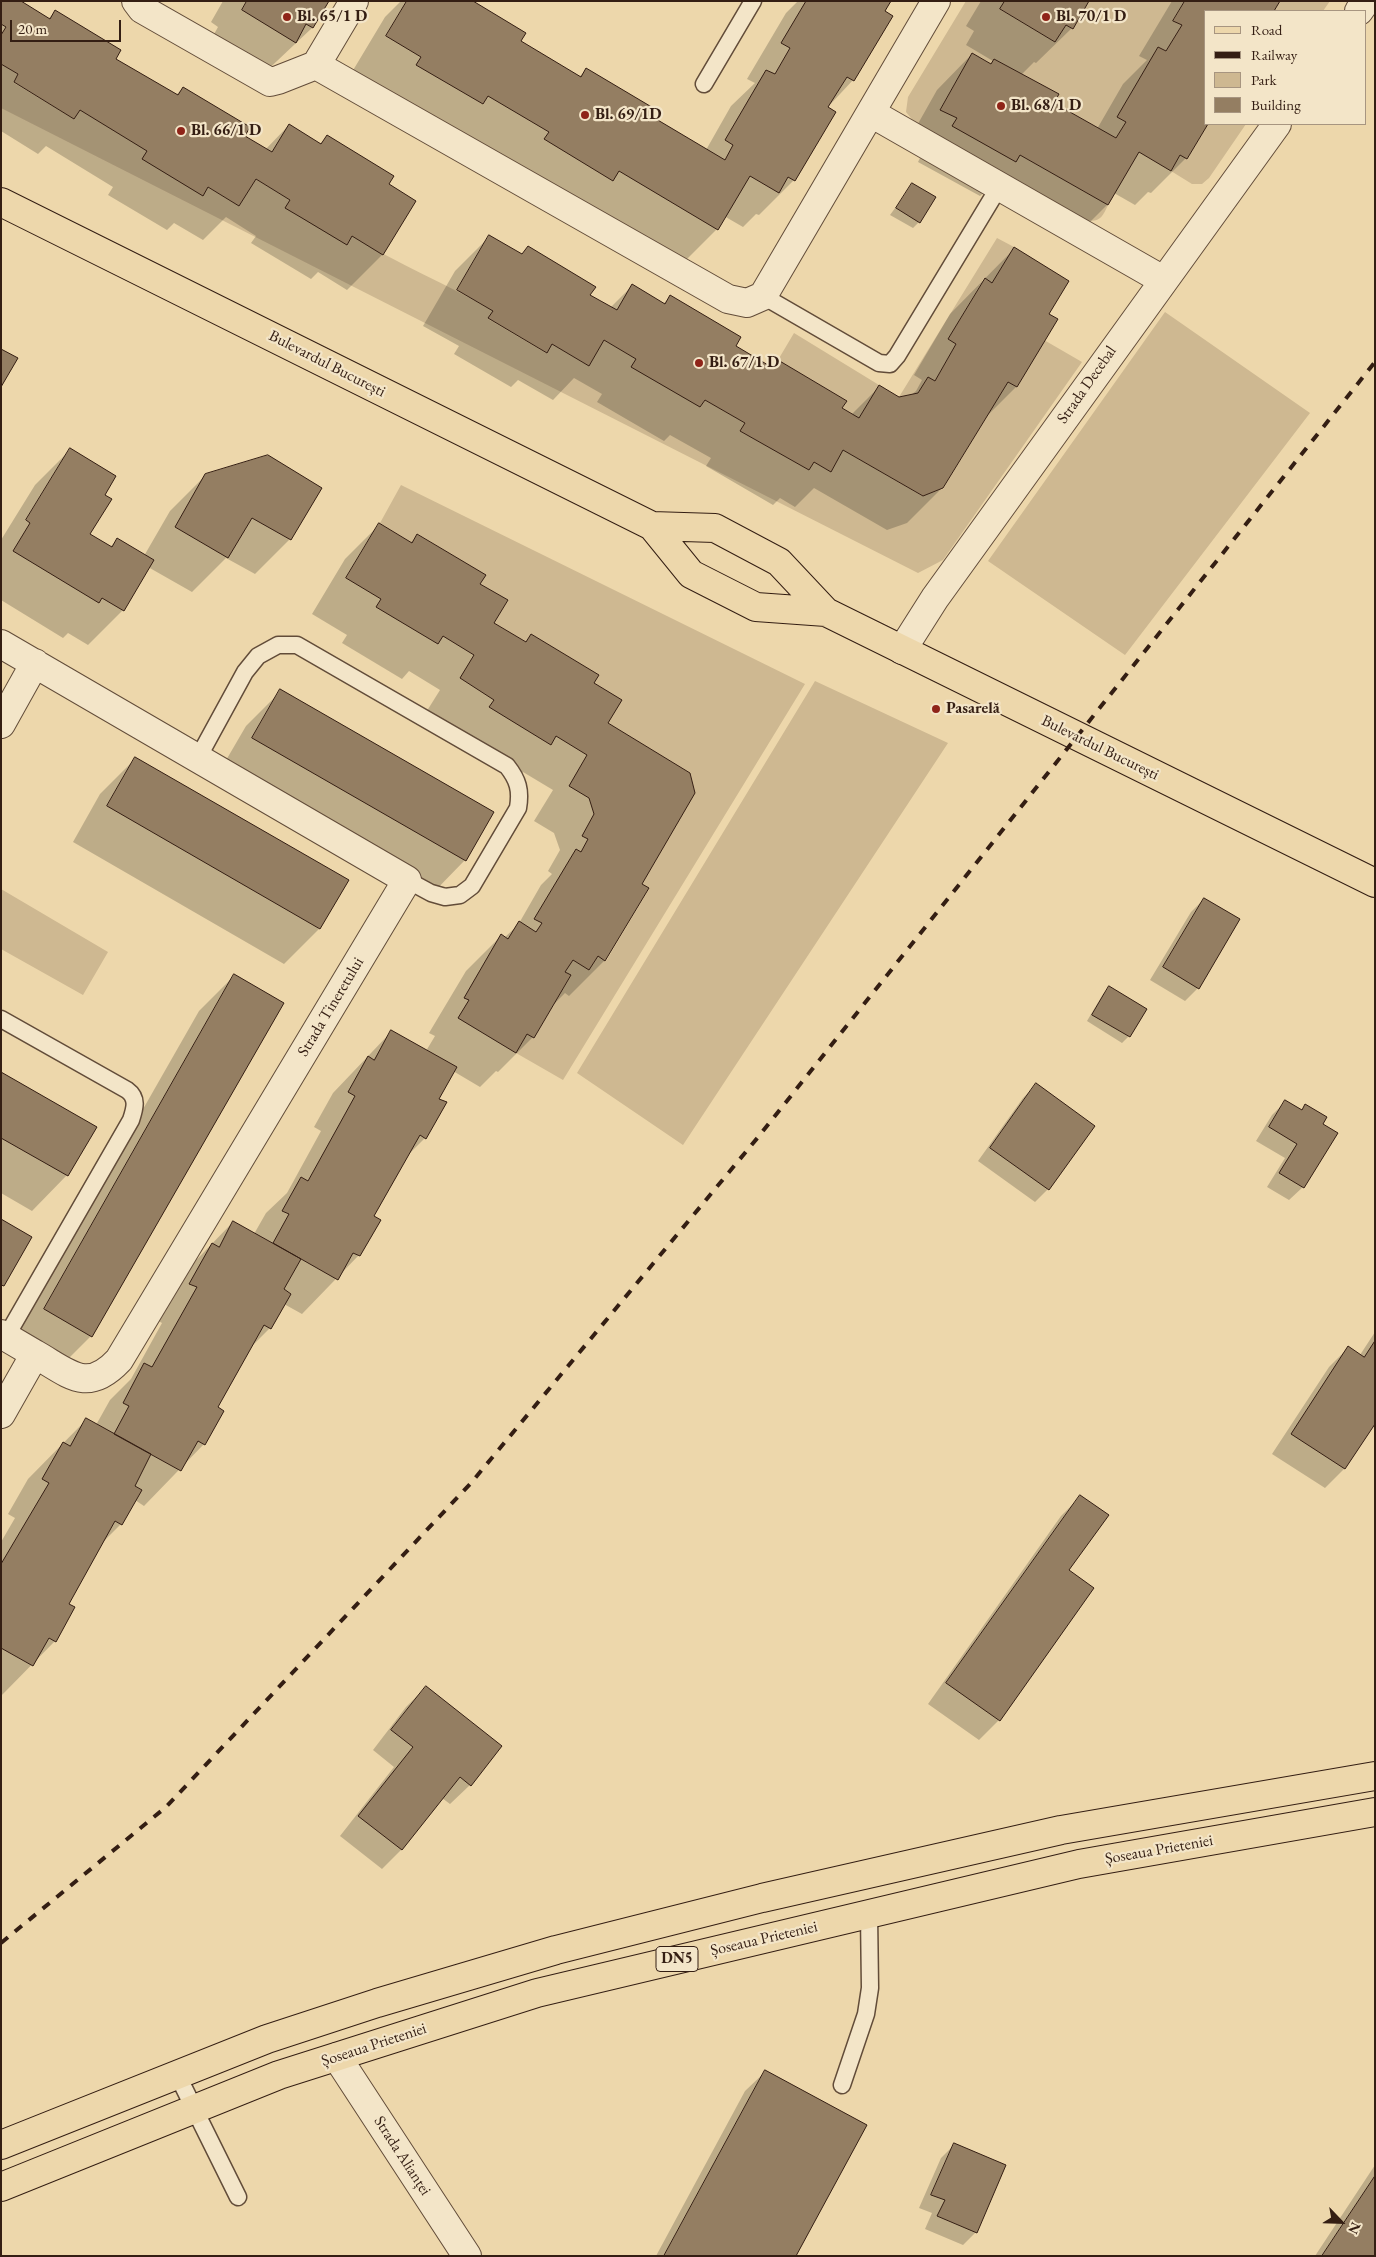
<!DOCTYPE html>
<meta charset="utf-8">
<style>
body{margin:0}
#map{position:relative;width:1376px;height:2257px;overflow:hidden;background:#edd7ab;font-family:"EB Garamond",serif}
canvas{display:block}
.frame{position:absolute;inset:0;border:2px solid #341e13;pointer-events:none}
.legend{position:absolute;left:1204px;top:10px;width:162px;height:115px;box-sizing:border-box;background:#f3e5c8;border:1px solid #a79580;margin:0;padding:6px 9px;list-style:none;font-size:15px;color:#341e13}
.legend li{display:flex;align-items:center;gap:10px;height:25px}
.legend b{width:25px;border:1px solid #a79580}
.north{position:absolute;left:1316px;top:2197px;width:50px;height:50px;-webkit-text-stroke:4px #f3e5c8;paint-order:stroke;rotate:114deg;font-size:14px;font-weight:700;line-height:20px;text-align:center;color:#341e13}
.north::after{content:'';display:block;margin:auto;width:18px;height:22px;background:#341e13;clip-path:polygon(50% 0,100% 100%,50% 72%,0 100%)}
.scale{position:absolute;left:10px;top:20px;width:111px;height:22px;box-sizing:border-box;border:2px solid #341e13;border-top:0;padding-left:6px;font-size:15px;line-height:18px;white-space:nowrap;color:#341e13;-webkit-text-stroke:4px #f3e5c8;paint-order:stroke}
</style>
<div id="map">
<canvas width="1376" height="2257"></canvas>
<div class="frame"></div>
<ul class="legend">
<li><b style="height:6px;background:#edd7ab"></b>Road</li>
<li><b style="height:6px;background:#341e13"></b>Railway</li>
<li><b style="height:14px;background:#ceb891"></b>Park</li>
<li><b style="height:14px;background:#947e62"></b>Building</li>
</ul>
<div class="north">N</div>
<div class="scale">20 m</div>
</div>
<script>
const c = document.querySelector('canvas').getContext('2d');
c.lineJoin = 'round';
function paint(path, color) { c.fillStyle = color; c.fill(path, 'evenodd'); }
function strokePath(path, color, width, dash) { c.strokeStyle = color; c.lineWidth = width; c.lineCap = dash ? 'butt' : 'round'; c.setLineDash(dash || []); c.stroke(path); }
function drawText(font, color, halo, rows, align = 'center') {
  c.font = font + ' "EB Garamond",serif'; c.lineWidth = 4.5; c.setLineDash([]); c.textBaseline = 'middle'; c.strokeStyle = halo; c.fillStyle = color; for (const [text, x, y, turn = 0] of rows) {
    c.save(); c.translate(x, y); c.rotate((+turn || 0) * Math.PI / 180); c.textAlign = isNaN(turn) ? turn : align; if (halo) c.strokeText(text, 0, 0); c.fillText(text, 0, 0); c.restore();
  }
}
paint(new Path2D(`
 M966,1h39l-4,9 54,32 11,-17 7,4 16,-28h96l-12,19 9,5 -16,26 -8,-4 -41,70 9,5 -10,16 -62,-35 5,-9 -65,-35 -3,5 -19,-11 -32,56 17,9 -4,8 67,29 88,50c-6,13 -9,18 -23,15l-170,-97 -9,-11 2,-15z
 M1280,1h50l-7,10h-49z
 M1,64l17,10 -4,9 60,36 6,-9 159,96 17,-27 34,21 57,45 5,-9c46,28 95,48 141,75l-5,8 58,34 6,-9 37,22 15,-26 32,19 64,47 5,-6 40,23 -5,8 69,39 5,-8 17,10 12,-22 79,46 21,-7 65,-107 9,5 27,-47 38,22 -139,198 -25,13 -917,-465z
 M1208,124h38l-37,54 -7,6h-10l-21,-13 9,-16 7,4z
 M997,238l17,9 -22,36 -8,-5 -36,61 8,5 -21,37 -7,-4 -10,16 -19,4z
 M1165,312l145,101 -185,242 -137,-94z
 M794,333l85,52 -20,33 -17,-10 5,-7 -69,-41z
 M401,485l404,199 -242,396 -47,-27 11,-19 7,4 37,-62 -6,-4 8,-12 16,10 9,-14 8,5 43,-72 -7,-5 53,-91 -5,-20 -82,-50 13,-23 -27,-17 5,-8 -68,-41 -5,8 -32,-19 14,-23 -28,-16 5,-9 -67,-41 -6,9 -32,-20z
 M815,681l133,62 -265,402 -106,-72z
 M1,889l107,63 -25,43 -82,-46z`), '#ceb891');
paint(new Path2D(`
 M1,1l47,18 7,-7 59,47 62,36 7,-7 60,48 22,14 24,-25 31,19 7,-7 61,48 -6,70 -35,35 -29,-18 -7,7 -60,-36 5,-7 -30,-19 -23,23 -29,-17 -7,7 -59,-35 5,-8 -67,-41 -8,8 -37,-23z
 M223,1h105l-16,27 -52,49 -52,-32 10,-18 -7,-5z
 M401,1h70l48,41 60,35 7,-7 63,46 57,34 25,-44 24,-23 -8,-4 39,-66 12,-12h94l-8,9 -31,70 -26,28 -33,72 -35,35 -3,-1 -13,13 -19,-11 -7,13 -35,35 -330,-192 33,-55z
 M981,1h107l-16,27 -36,35 -2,-1 -13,13 31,29 45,25 26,-45 24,-24 -8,-4 33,-55h106l-6,10h-67v113h2l-21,34 -35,35 -3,-1 -13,13 -21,-12 -7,12 -35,35 -86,-49 -6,5 -62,-34 4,-8 -16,-9 31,-55 35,-36 18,10 3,-3 -27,-16 8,-14 -8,-5z
 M912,185l7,37 -6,6 -23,-13z
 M490,236l31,19 7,-7 61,48 21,12 22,-22 31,18 7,-7 64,49 37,22 7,-6 73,53 28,-28 20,11 11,-2 6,-5 6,-11 -8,-5 36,-61 64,-65 34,65 8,5 -40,68 -31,31 -43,70 -35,35 -20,7 -73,-42 -19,19 -15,-9 -7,7 -67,-39 5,-8 -41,-23 -6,6 -67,-39 5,-8 -28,-16 -21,22 -35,-20 -7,7 -57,-33 5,-8 -36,-20 32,-55z
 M70,450l33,45 -14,39 21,13 7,-7 27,16 26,-45 36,-36 84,64 -35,35 -29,-16 -34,34 -44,-25 -25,43 -35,35 -20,-12 -5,5 -62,-38v-60l34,-55z
 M380,524l30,19 8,-7 61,48 13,40 32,19 7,-7 61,48 14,40 34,160 7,5 -43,72 -35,35 -4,-3 -12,12 -20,32 -35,35 -2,-1 -16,16 -27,-16 -15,28 -13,39 -19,19 -33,59 -14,39 -57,59 -18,-10 -14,24 -21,21 -33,59 -12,36 -60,62 -9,-6 -14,24 -21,21 -33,59 -12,37 -54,55v-154l14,-24 -7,-4 20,-35 58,-59 10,5 14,-25 21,-21 31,-56 -7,-4 22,-39 56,-58 21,12 12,-21 21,-20 34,-62 -7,-4 19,-34 58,-61 35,19 9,-15 -6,-3 37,-62 35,-35 3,2 14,-13 23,-40 11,-11 -4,-3 12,-21 -6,-17 -20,-12 19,-31 -30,-18 -8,7 -90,-65 15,-24 -31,-19 -7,8 -60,-36 5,-8 -35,-21 33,-55z
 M281,691l211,121 -27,48 -35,36 -212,-122 28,-48z
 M135,759l184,170 -35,35 -211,-122 27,-48z
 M1204,899l-6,89 -13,13 -35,-21 41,-68z
 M234,976l-143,360 -35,35 -47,-27 190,-333z
 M1109,988l36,21 -16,27 -7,7 -35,-22 16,-27z
 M1,1074l66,101 -35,36 -31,-18z
 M1036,1085l12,104 -13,13 -57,-41 45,-63z
 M1285,1102l15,9 6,-6 15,19 15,9 -33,54 -14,13 -22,-13 18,-29 -29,-17 16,-26z
 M1375,1332v90l-31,47 -19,19 -53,-34 57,-87 19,-19 12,7z
 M1080,1497l-12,74 24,17 -93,132 -20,20 -51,-36 133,-188z
 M426,1687l44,98 -20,19 -8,-6 -41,52 -19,19 -42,-33 54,-69 -21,-17 33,-43z
 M765,2072l30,184h-139l89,-165z
 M954,2145l22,87 -13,13 -38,-16 7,-16 -13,-5 22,-50z
 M1375,2165v91h-60z`), '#0003');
const building = new Path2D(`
 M1,1h20l29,18 5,-9 66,40 -5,9 62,36 5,-8 67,40 -5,9 27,16 17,-28 32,20 6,-9 67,41 -5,8 27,17 -33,54 -31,-19 -5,9 -45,-27 -17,-10 5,-8 -34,-21 -17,27 -31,-19 -5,9 -61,-37 5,-8 -67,-41 -6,9 -60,-37 4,-8 -17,-10v-29l5,-8 -5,-3z
 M247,1h82l-16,27 -7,-4 -10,19 -54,-33z
 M407,1h66l53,32 -5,8 60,36 5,-9 69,41 -4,7 74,44 8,-15 -8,-5 41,-70 9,4 15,-26 -9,-5 25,-42h85l-6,10 8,5 -39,65 -7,-4 -19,30 8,5 -41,69 -7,-4 -9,16 -29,-17 -32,54 -99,-59 -6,10 -69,-42 5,-7 -61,-36 -5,8 -67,-39 5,-8 -35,-21z
 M1005,1h84l-16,28 -7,-4 -11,17 -55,-33z
 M1185,1h95l-6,10h-69v113h3l-21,35 -7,-4 -9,16 -32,-19 -31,53 -88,-50 -4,7 -64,-36 5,-8 -17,-8 32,-57 19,11 3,-5 65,35 -5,9 62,35 10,-16 -9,-5 41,-70 8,4 16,-26 -9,-4z
 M912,183l24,14 -16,26 -24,-15z
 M489,235l33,19 6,-8 68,41 -6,8 27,15 15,-26 33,20 5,-9 71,42 -5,9 37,22 5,-8 69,41 -5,7 17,10 20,-33 20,12 19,-4 10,-16 7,4 21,-37 -8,-5 37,-61 7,5 22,-36 55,34 -20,33 9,5 -41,68 -9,-5 -65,106 -20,8 -80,-46 -12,22 -17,-10 -5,8 -69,-39 5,-8 -40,-23 -5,7 -69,-40 5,-8 -32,-19 -15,26 -37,-22 -5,9 -59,-35 5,-7 -36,-21z
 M1,349l17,9 -17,29z
 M70,448l46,28 -11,19 7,4 -22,35 22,13 5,-9 37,22 -30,51 -22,-13 -3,5 -86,-52 17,-28 -4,-3z
 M268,455l54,33 -31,52 -39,-22 -24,40 -53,-31 30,-53z
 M379,523l33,20 5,-9 69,41 -6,9 28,16 -14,23 32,19 5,-8 68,41 -5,8 28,17 -14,23 82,50 5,20 -53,91 7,4 -44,73 -7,-5 -9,14 -16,-10 -8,12 6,3 -37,63 -7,-4 -11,19 -58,-35 11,-18 -5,-2 37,-64 7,5 11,-18 17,11 6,-9 -8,-4 42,-70 5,3 7,-13 -6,-3 12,-22 -5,-16 -20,-12 18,-31 -31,-19 -5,9 -62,-38 5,-7 -34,-22 14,-23 -31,-19 -5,8 -62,-37 5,-8 -35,-21z
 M280,689l214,123 -28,49 -214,-123z
 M135,757l214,123 -29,49 -213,-123z
 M1204,898l36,21 -41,70 -36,-22z
 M234,974l50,29 -192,334 -48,-28z
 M1109,986l38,23 -17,28 -38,-22z
 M391,1030l66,37 -18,32 8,3 -21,37 -6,-4 -46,81 7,4 -21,36 -7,-3 -15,27 -65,-37 16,-29 -7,-3 19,-34 7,4 47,-85 -7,-4 20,-36 6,4z
 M1,1072l96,55 -29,49 -67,-38z
 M1036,1083l59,43 -46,64 -59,-42z
 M1285,1100l17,10 3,-6 22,13 -4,7 15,9 -34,55 -25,-15 18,-29 -28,-17z
 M1,1219l31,18 -28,49 -3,-1z
 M233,1221l68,38 -17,30 7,5 -20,35 -7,-4 -46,82 6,4 -19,34 -7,-4 -17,30 -67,-37 15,-28 -6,-3 21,-40 8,4 45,-80 -8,-3 23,-41 7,4z
 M1375,1341v83l-30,45 -54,-35 57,-88 16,11z
 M86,1418l65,36 -16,32 7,4 -20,35 -7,-4 -46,83 6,3 -19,35 -7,-4 -16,28 -32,-18v-84l48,-81 -7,-4 21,-37 7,4z
 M1080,1495l29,20 -40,55 25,18 -94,133 -54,-38z
 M426,1686l76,60 -31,40 -11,-9 -58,73 -44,-34 55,-69 -22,-17z
 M765,2070l102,55 -71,131h-132z
 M954,2143l52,22 -29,68 -40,-17 8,-16 -14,-5z
 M1375,2176v80h-53z`);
paint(building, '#947e62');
strokePath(building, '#341e13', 1);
const service = new Path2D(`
 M704,84l49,-83
 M763,296l116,67 11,1 7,-8 102,-169
 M198,758l47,-86 13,-16 20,-11h19l210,121c11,14 14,24 11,42l-46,78 -12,9 -15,2 -14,-4 -24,-13
 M1,1019l126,71c11,8 8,18 4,30l-125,217
 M177,2074l61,123
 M842,2085l24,-71 4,-26 -1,-74`);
const minor = new Path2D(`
 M136,1l6,8 128,73 8,-2 38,-15 412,234 19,4 16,-7 173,-295
 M1359,11l7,-10
 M316,65l38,-64
 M871,113l292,167
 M1,644l406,236 -288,480c-32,34 -49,14 -84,-6l-34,60
 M902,650l33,-52 342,-474
 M1,724l34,-61
 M1,1334l34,20
 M337,2057l130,199`);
const primary = new Path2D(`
 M1,202l651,324 39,48 65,33 70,5
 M652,526l63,2 64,34 47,50 549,271
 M1,2145l266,-106 110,-36 179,-53 206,-52 299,-68 314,-54
 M1,2187l278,-112 258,-82 542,-129 296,-52`);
strokePath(service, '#624c39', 19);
strokePath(minor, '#624c39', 30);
strokePath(primary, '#341e13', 30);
strokePath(service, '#f3e5c8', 16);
strokePath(minor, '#f3e5c8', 28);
strokePath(primary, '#edd7ab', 28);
strokePath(new Path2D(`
 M1,1943l165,-136 305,-324 288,-347 616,-774`), '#341e13', 4, [9, 9]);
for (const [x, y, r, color] of [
 [287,17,5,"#8f2418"],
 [1046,17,5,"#8f2418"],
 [1001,106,5,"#8f2418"],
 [585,115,5,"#8f2418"],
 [181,131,5,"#8f2418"],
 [699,363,5,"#8f2418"],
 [936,709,5,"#8f2418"]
]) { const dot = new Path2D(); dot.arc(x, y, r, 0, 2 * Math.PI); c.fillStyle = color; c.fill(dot); strokePath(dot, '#f3e5c8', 2); }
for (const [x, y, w] of [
 [677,1959,42]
]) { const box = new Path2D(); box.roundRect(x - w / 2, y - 12.5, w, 25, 4); c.fillStyle = '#f3e5c8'; c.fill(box); strokePath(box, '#341e13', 1); }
drawText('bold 15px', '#341e13', null, [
 ["DN5",677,1959]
]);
drawText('bold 16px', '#341e13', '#f3e5c8', [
 ["Bl. 65/1 D",297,17],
 ["Bl. 70/1 D",1056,17],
 ["Bl. 68/1 D",1011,106],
 ["Bl. 69/1D",595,115],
 ["Bl. 66/1 D",191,131],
 ["Bl. 67/1 D",709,363],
 ["Pasarelă",946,709]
], 'left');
drawText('16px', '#341e13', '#f3e5c8', [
 ["Bulevardul București",327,364,27],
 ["Strada Decebal",1087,385,-55],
 ["Bulevardul București",1100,748,26],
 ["Strada Tineretului",331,1007,-59],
 ["Șoseaua Prieteniei",1159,1850,-10],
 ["Șoseaua Prieteniei",764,1939,-13],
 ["Șoseaua Prieteniei",374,2045,-18],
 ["Strada Alianței",402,2156,57]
]);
</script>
